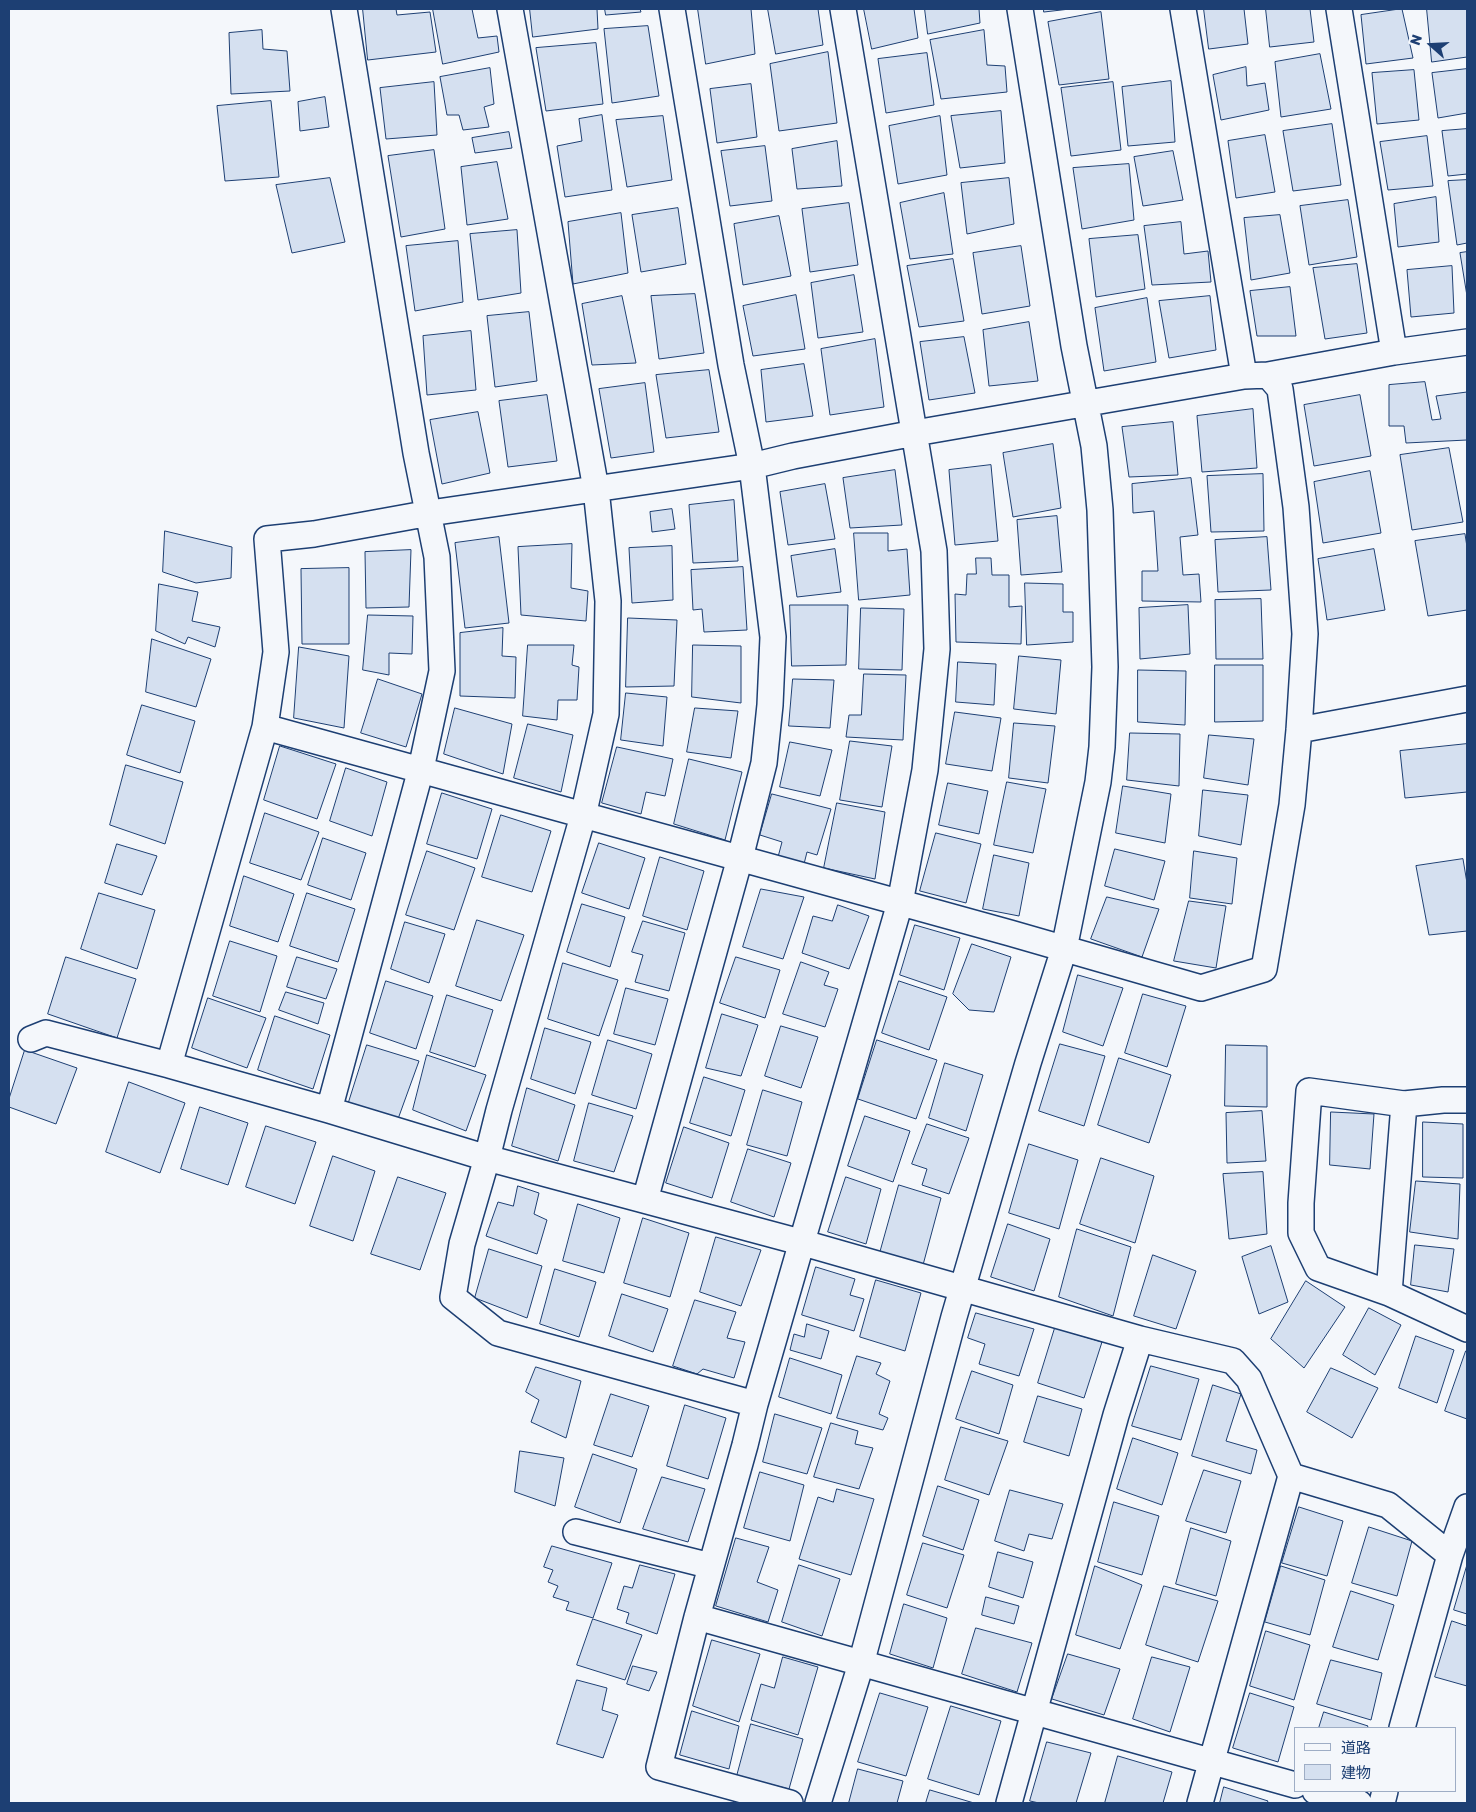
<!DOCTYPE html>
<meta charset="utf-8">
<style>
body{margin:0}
#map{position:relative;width:1476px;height:1812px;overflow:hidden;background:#f4f7fb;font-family:Rubik,"Noto Sans JP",sans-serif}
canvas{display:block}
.frame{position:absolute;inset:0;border:10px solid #1d3f73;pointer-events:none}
.legend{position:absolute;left:1294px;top:1727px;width:162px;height:65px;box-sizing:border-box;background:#f4f7fb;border:1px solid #9eadc5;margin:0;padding:6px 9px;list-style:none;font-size:15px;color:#1d3f73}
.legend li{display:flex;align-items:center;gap:10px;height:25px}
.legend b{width:25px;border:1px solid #9eadc5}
.north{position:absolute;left:1406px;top:20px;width:50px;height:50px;-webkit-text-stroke:4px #f4f7fb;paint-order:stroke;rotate:289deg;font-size:14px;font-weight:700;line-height:20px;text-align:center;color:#1d3f73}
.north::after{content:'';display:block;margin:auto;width:18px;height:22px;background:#1d3f73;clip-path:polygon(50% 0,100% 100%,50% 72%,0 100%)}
</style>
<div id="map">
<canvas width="1476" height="1812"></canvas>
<div class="frame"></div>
<ul class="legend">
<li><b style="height:6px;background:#f4f7fb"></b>道路</li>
<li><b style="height:14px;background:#d5e0f0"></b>建物</li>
</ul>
<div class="north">N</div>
</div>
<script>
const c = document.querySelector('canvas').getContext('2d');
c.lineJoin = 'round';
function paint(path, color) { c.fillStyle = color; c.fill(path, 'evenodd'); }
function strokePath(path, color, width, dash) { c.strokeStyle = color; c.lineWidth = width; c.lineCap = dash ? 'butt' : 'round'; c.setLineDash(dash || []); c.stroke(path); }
const building = new Path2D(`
 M363,9h33l1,6 33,-3 6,40 -68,8z
 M433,9h39l6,29 19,-2 2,16 -56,12z
 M530,9h67l1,20 -65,8z
 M605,9h35l1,3 -35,3z
 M698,9h53l4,45 -49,10z
 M768,9h50l5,36 -47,9z
 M864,9h50l4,29 -46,11z
 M925,9h54l1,14 -52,11z
 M1044,9h26l-26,3z
 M1204,9h40l4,35 -39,5z
 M1266,9h44l4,33 -44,5z
 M1402,9l11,49 -47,6 -5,-49z
 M1427,9h40v48l-35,5z
 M1101,12l8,67 -50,6 -11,-63z
 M648,26l11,70 -47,7 -8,-74z
 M262,30l1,19 24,2 3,40 -59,3 -2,-61z
 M984,30l3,35 18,1 2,26 -66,7 -11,-59z
 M596,43l7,61 -57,7 -10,-63z
 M828,52l9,71 -58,8 -9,-67z
 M927,53l7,52 -48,8 -8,-54z
 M1320,54l11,55 -50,8 -6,-55z
 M1246,67l1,19 18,-3 4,27 -48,10 -8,-45z
 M490,68l4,36 -10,3 5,20 -26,3 -4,-15h-12l-7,-38z
 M1467,69v44l-29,5 -6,-45z
 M1414,70l5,50 -42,4 -5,-51z
 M1171,81l4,61 -47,4 -6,-59z
 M434,82l3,53 -51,4 -6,-51z
 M1113,82l8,68 -50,6 -10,-68z
 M751,84l6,53 -40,6 -7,-54z
 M325,97l4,30 -29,4 -2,-29z
 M271,101l8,76 -54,4 -8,-75z
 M1001,111l4,52 -45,5 -9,-52z
 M602,115l10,75 -47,7 -8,-51 25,-5 -3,-22z
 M663,116l9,64 -45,7 -11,-67z
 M940,116l7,59 -49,9 -9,-58z
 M1332,124l9,61 -48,6 -10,-60z
 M1467,129v45l-19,2 -6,-45z
 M509,132l3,16 -37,5 -3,-15z
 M1265,135l10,57 -39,6 -8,-57z
 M1427,136l6,50 -45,4 -8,-48z
 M837,141l5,45 -45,3 -5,-40z
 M765,146l7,55 -42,5 -9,-55z
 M434,150l11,79 -44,8 -13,-81z
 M1173,151l10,49 -40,6 -9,-49z
 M497,162l11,57 -41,6 -6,-58z
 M1129,164l5,56 -52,9 -9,-61z
 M330,178l15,64 -53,11 -16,-68z
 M1009,178l5,46 -47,10 -6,-51z
 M1467,180v63l-10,2 -9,-64z
 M944,193l9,61 -43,5 -10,-56z
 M1436,197l3,45 -41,5 -4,-43z
 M1348,200l9,57 -48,8 -9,-59z
 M849,203l9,62 -48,7 -8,-63z
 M678,208l8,56 -45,8 -9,-57z
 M621,213l7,60 -55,11 -5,-62z
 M1280,215l10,58 -39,7 -7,-62z
 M779,216l12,60 -48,9 -9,-61z
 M1181,222l3,32 24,-3 3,31 -59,3 -8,-59z
 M517,230l4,63 -43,7 -8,-66z
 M1138,235l7,54 -49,8 -7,-58z
 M458,241l5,61 -48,9 -9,-65z
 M1021,246l9,60 -48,8 -9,-61z
 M1467,252v44l-7,-43z
 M953,259l11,62 -45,6 -12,-61z
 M1357,264l10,69 -42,6 -12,-71z
 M1452,266l2,47 -43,4 -4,-47z
 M854,275l9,57 -45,6 -7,-55z
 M1290,287l6,49h-39l-7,-45z
 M695,294l9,59 -45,6 -8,-63z
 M796,295l9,54 -52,7 -10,-50z
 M622,296l14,67 -44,2 -10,-61z
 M1210,296l6,54 -47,8 -10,-57z
 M1147,298l9,64 -52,9 -9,-63z
 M529,312l8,69 -42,6 -8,-71z
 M1029,322l9,59 -49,5 -6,-56z
 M471,331l5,59 -49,5 -4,-59z
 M964,337l11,56 -46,7 -9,-58z
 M875,339l9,68 -54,8 -9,-66z
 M804,364l9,52 -47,6 -5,-52z
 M709,370l10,62 -53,6 -10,-63z
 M1425,382l7,38 9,-1 -5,-23 31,-4v48l-61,3 -2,-17h-15v-41z
 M645,383l9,69 -43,6 -12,-69z
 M547,395l10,66 -49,6 -9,-66z
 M1360,395l11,61 -57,10 -10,-61z
 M1253,409l4,59 -55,4 -5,-56z
 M478,412l12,61 -48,11 -12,-64z
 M1173,422l5,53 -49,2 -7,-50z
 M1053,444l8,64 -48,9 -10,-64z
 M1449,448l14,74 -51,8 -12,-75z
 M991,465l7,76 -43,4 -6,-75z
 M895,470l7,55 -52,3 -7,-50z
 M1370,471l11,62 -58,10 -9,-61z
 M1263,474l1,57 -53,1 -4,-56z
 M1191,478l7,57 -18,2 3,38 16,-1 2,28 -59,-1v-30h16l-4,-60 -21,2 -1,-29z
 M825,484l10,55 -47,6 -8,-53z
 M734,500l4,61 -45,2 -4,-58z
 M672,509l3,20 -23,3 -2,-20z
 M1057,516l5,56 -41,3 -4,-55z
 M165,531l67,16 -1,31 -35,5 -33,-11z
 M854,533h34v18l19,-2 3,46 -51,5z
 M1465,534l2,13v63l-39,6 -13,-75z
 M499,537l10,86 -44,5 -10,-85z
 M1267,537l4,53 -53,2 -3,-52z
 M572,544l-1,44 17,3 -2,30 -65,-6 -3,-68z
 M672,546l1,54 -41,3 -3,-55z
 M835,549l6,43 -44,5 -6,-41z
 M1374,549l11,61 -58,10 -9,-61z
 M411,550l-2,57 -43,1 -1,-56z
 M976,558h15l1,17h17v32l13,-1 -1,38 -65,-2 -1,-48 11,1 1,-21h9z
 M743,567l4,63 -43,2 -2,-23 -9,1 -2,-40z
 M349,568v76h-47l-1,-75z
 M1025,583l38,1v28h10v30l-46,3z
 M159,584l39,8 -6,29 28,6 -5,20 -27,-10 -3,7 -29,-13z
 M1261,599l2,60h-47l-1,-59z
 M790,605h58l-2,60 -54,1z
 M1188,605l2,49 -50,5 -1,-51z
 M861,608l43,1 -2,61 -43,-1z
 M368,615l45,1 -1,38 -23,-1v22l-26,-5z
 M628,618l49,2 -3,66 -48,1z
 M503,628l-1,28 14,1 -1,41 -55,-2v-63z
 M152,639l59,20 -15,48 -50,-15z
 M528,645h46l-2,20 7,2 -2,33h-19l-1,20 -34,-4z
 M693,645l48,1v57l-49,-6z
 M299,647l50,9 -5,72 -50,-10z
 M1019,656l42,4 -5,54 -42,-5z
 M958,662l38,2 -2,41 -38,-3z
 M1215,665h48v56l-48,1z
 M1138,670l48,1 -1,54 -47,-3z
 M864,674l42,1 -3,65 -57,-3 3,-22h12z
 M378,679l44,15 -16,53 -45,-14z
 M793,679l41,1 -4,48 -41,-2z
 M626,693l41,4 -4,49 -42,-6z
 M142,705l53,16 -15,52 -53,-18z
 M455,708l57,16 -9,50 -59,-20z
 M695,708l43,3 -7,47 -44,-6z
 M955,712l46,6 -9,53 -46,-7z
 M1014,723l41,3 -7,57 -39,-5z
 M528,724l45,11 -12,57 -47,-14z
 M1130,733l50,1 -1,52 -52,-6z
 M1209,735l45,4 -6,46 -44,-7z
 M850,741l42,5 -10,61 -42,-7z
 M790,742l42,8 -12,46 -40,-9z
 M1467,744v48l-62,6 -5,-47z
 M280,746l56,18 -19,55 -53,-19z
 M617,747l56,12 -8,37 -19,-4 -5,22 -39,-11z
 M689,759l53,13 -17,68 -51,-16z
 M126,765l57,17 -18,62 -55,-19z
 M346,768l41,14 -15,54 -42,-15z
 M1007,782l39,7 -13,64 -39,-8z
 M948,783l40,8 -9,43 -40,-9z
 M1123,786l48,8 -6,49 -49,-10z
 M1203,790l45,5 -7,50 -42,-9z
 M442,793l50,16 -15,50 -50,-15z
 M772,794l59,15 -14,46 -10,-3 -3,12 -26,-7 4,-15 -22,-7z
 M837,803l48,9 -10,67 -51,-11z
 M265,813l54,19 -18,48 -51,-17z
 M501,815l50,16 -19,61 -50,-15z
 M936,833l45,11 -15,59 -46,-12z
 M323,838l43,15 -15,47 -43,-15z
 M599,843l46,15 -16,51 -47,-16z
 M117,844l40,12 -15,39 -37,-12z
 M1115,849l50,12 -11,39 -49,-14z
 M427,851l48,17 -21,62 -48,-15z
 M1194,851l43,7 -5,46 -42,-6z
 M994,855l35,8 -10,53 -36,-7z
 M660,857l44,14 -17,59 -44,-14z
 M1463,859l4,24v48l-38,4 -13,-69z
 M244,876l50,18 -16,48 -48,-16z
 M761,889l43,8 -21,62 -40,-12z
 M99,893l56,17 -18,59 -56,-20z
 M307,893l48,16 -17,53 -48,-16z
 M1107,897l52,12 -17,48 -51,-18z
 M1189,901l37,5 -10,62 -42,-7z
 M582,904l43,13 -15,50 -43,-15z
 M838,905l31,11 -20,53 -47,-16 11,-37 19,5z
 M477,920l47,15 -23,66 -45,-15z
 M643,921l42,12 -16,58 -34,-9 8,-27 -11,-3z
 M405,922l40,12 -16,49 -38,-14z
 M915,925l45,13 -16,52 -44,-15z
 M230,941l47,15 -17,56 -47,-16z
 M972,944l39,13 -17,55 -25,-2 -16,-16z
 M66,957l70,22 -19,59 -69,-24z
 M297,957l40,12 -11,30 -39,-12z
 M736,957l44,13 -15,48 -45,-15z
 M801,962l28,10 -5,13 14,4 -13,38 -42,-13z
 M563,963l55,17 -19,56 -51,-17z
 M1078,975l45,13 -20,58 -40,-14z
 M386,981l47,15 -17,53 -46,-16z
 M899,981l48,16 -18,53 -47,-17z
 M626,988l42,11 -13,46 -41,-11z
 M286,992l38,11 -6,21 -39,-14z
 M1143,994l43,12 -19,61 -42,-14z
 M447,995l46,15 -18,57 -45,-15z
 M208,998l58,20 -19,50 -55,-20z
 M722,1014l36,11 -17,51 -35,-8z
 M275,1016l55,19 -17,54 -55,-19z
 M781,1026l37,11 -17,51 -36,-12z
 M545,1028l46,14 -16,52 -44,-15z
 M608,1040l44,14 -16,55 -44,-14z
 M877,1040l60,20 -21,59 -58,-20z
 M1060,1044l45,12 -21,70 -45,-15z
 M367,1045l52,16 -21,58 -50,-14z
 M1226,1045l41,1v61l-42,-1z
 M25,1050l52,18 -21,56 -47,-17v-8z
 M427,1055l59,20 -20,56 -53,-21z
 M1119,1058l52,17 -22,68 -51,-18z
 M945,1063l38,12 -17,56 -37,-13z
 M704,1077l41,13 -14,46 -41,-13z
 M129,1082l56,21 -25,70 -54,-21z
 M527,1088l48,17 -17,56 -46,-15z
 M763,1090l39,12 -15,54 -40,-11z
 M589,1103l44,13 -19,56 -40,-11z
 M200,1107l48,16 -20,62 -47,-16z
 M1262,1111l4,50 -39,2 -1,-50z
 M1331,1112l43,2 -4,55 -40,-4z
 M865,1116l45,15 -17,51 -45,-16z
 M1423,1122l40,2v54l-40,-1z
 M927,1124l42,14 -20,56 -27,-9 5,-16 -15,-5z
 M266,1126l50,16 -21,62 -49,-17z
 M684,1127l45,16 -17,55 -46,-15z
 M1029,1144l49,16 -19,69 -50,-16z
 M748,1149l43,14 -17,54 -43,-15z
 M333,1156l42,15 -22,70 -43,-15z
 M1101,1158l53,18 -19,67 -55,-19z
 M1263,1172l4,62 -38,5 -6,-65z
 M398,1177l48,16 -26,77 -49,-16z
 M846,1177l35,12 -15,55 -38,-12z
 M1416,1181l44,3 -2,55 -48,-7z
 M899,1185l42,13 -18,67 -43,-12z
 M518,1186l21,7 -5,21 13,6 -10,34 -51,-18 12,-34 15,4z
 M578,1204l42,14 -16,55 -41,-12z
 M643,1218l46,15 -19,64 -46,-14z
 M1008,1224l42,15 -16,52 -43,-14z
 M1077,1229l54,18 -18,69 -54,-19z
 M716,1237l45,13 -20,56 -41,-14z
 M1415,1245l39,4 -6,43 -37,-7z
 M1271,1246l17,56 -29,12 -17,-57z
 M489,1249l53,17 -15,52 -52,-20z
 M1153,1255l43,16 -20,58 -42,-13z
 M816,1267l39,12 -5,16 14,4 -10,32 -52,-16z
 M555,1269l41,13 -17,55 -39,-13z
 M876,1280l45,13 -16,58 -45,-14z
 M1306,1281l39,26 -41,61 -33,-29z
 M622,1294l46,15 -15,43 -44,-16z
 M695,1300l41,12 -9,26 18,4 -11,36 -31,-9 -6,5 -24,-8z
 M1369,1308l32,17 -26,50 -32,-20z
 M976,1313l58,16 -15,47 -40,-12 6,-20 -17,-6z
 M807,1324l22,7 -8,28 -31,-9 4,-16 10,3z
 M1055,1328l47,14 -18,56 -46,-15z
 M1416,1336l38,14 -17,53 -38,-15z
 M1466,1351h1v68l-22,-8z
 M857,1356l24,7 -5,11 14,7 -11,33 9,4 -5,12 -46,-12z
 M790,1358l52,17 -11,39 -52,-17z
 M1151,1366l48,13 -18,61 -49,-14z
 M536,1367l45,14 -15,57 -35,-16 8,-22 -13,-8z
 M1331,1368l47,20 -26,50 -45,-26z
 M972,1371l41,14 -14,49 -43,-15z
 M1213,1385l28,9 -15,47 31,9 -6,24 -59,-18z
 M611,1394l38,12 -17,51 -38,-12z
 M1038,1396l44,13 -13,47 -45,-14z
 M685,1405l41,13 -18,61 -41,-13z
 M775,1414l47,14 -15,46 -44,-12z
 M831,1423l27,8 -3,13 18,4 -14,41 -45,-12z
 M961,1427l47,14 -19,54 -44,-15z
 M1133,1438l45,15 -16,52 -45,-16z
 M520,1451l44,7 -9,48 -40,-14z
 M593,1454l44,15 -17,54 -45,-16z
 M1204,1470l37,11 -15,52 -40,-12z
 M760,1472l44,13 -14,56 -46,-13z
 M662,1477l43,12 -17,53 -45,-13z
 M938,1486l41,14 -16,50 -40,-14z
 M837,1489l37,10 -23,76 -52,-16 19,-62 15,5z
 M1010,1490l53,14 -11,35 -23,-5 -5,17 -29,-10z
 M1114,1502l45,14 -17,59 -44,-13z
 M1299,1507l44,14 -16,55 -45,-13z
 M1369,1527l43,14 -15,55 -45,-13z
 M1191,1528l40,13 -15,55 -40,-12z
 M736,1538l33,9 -12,35 21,8 -10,32 -52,-16z
 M923,1543l41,12 -17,53 -40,-13z
 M552,1546l60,17 -19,55 -27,-8 3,-8 -16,-5 5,-11 -10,-4 5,-12 -9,-3z
 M998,1552l35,10 -10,36 -34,-11z
 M640,1565l35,9 -18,60 -31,-11 3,-10 -12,-4 7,-23 8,2z
 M799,1565l41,14 -18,57 -40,-14z
 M1467,1565v49l-13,-4z
 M1095,1566l47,19 -22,64 -44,-14z
 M1281,1566l44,14 -15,55 -45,-13z
 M1164,1586l54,15 -20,61 -52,-17z
 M1351,1591l43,14 -16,55 -45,-13z
 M986,1597l33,9 -5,18 -32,-9z
 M904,1604l43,14 -14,50 -43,-14z
 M593,1619l49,16 -17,45 -48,-15z
 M1452,1621l15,5v60l-32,-9z
 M976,1628l56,15 -15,49 -55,-18z
 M1266,1631l44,14 -16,55 -44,-14z
 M712,1640l48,14 -21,68 -46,-16z
 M1068,1654l52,15 -16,46 -52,-16z
 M783,1657l35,10 -20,68 -47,-15 10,-36 13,4z
 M1152,1657l38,10 -20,65 -37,-13z
 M1331,1660l51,13 -11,47 -54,-16z
 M633,1666l24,6 -8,19 -22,-7z
 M577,1680l30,8 -5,22 16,5 -15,43 -46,-14z
 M880,1693l48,14 -22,69 -48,-14z
 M1250,1693l44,14 -16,55 -45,-14z
 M951,1706l50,15 -22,74 -51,-16z
 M692,1711l47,15 -10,43 -49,-14z
 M1324,1712l44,14 -1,2h-48z
 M751,1724l52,15 -14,50 -52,-13z
 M1047,1742l44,11 -15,50h-37l-9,-2z
 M1118,1756l54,16 -9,31h-58z
 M858,1769l45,12 -6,22h-48z
 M1224,1787l44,14 -1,2h-47z
 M930,1790l44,13h-48z`);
paint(building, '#d5e0f0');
strokePath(building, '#1d3f73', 1);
const street = new Path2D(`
 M510,9l86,480 12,112 -2,113 -23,102 -84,294 -12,48 -25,86 -9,53 45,36 257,71
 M1183,9l61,367 24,-1 126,-23 73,-10
 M1339,9l55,343
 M265,727l745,206 191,55 63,-19 28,-164 7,-75 6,-96 -9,-127 -16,-118 -12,-14
 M1299,730l168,-31
 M31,1039l15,-6 123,32
 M1467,1100h-24l-39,4 -95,-13 -8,112v30l17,35 71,25 78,36
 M329,1110l92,-341 21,-98 -5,-114 -21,-104 -72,-444
 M645,1200l95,-342 24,-95 6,-58 3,-68 -21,-171 -21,-101 -59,-356
 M1389,1293l15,-189
 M1291,1476l97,29 62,50
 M576,1532l135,34
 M697,1617l598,168
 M1402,1728l48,-173 17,-48
 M1315,1791l44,12
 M790,1803l-131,-36 38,-150 48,-172 10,-41 145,-501 25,-133 12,-121 -3,-98 -91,-542
 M818,1803l43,-139 93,-347 74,-254 36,-114 34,-167 4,-35 3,-80 -5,-157 -6,-64 -20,-100 -54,-337
 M1009,1803l107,-388 24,-76
 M1200,1803l91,-327 -42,-97 -16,-18 -93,-22 -340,-97 -313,-84 -158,-48 -160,-45 96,-338 11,-75 -9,-113 47,-5 116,-21 322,-47 41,-10 122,-23 329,-57
 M1382,1803l3,-12`);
strokePath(street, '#1d3f73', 28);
strokePath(street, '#f4f7fb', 25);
</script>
